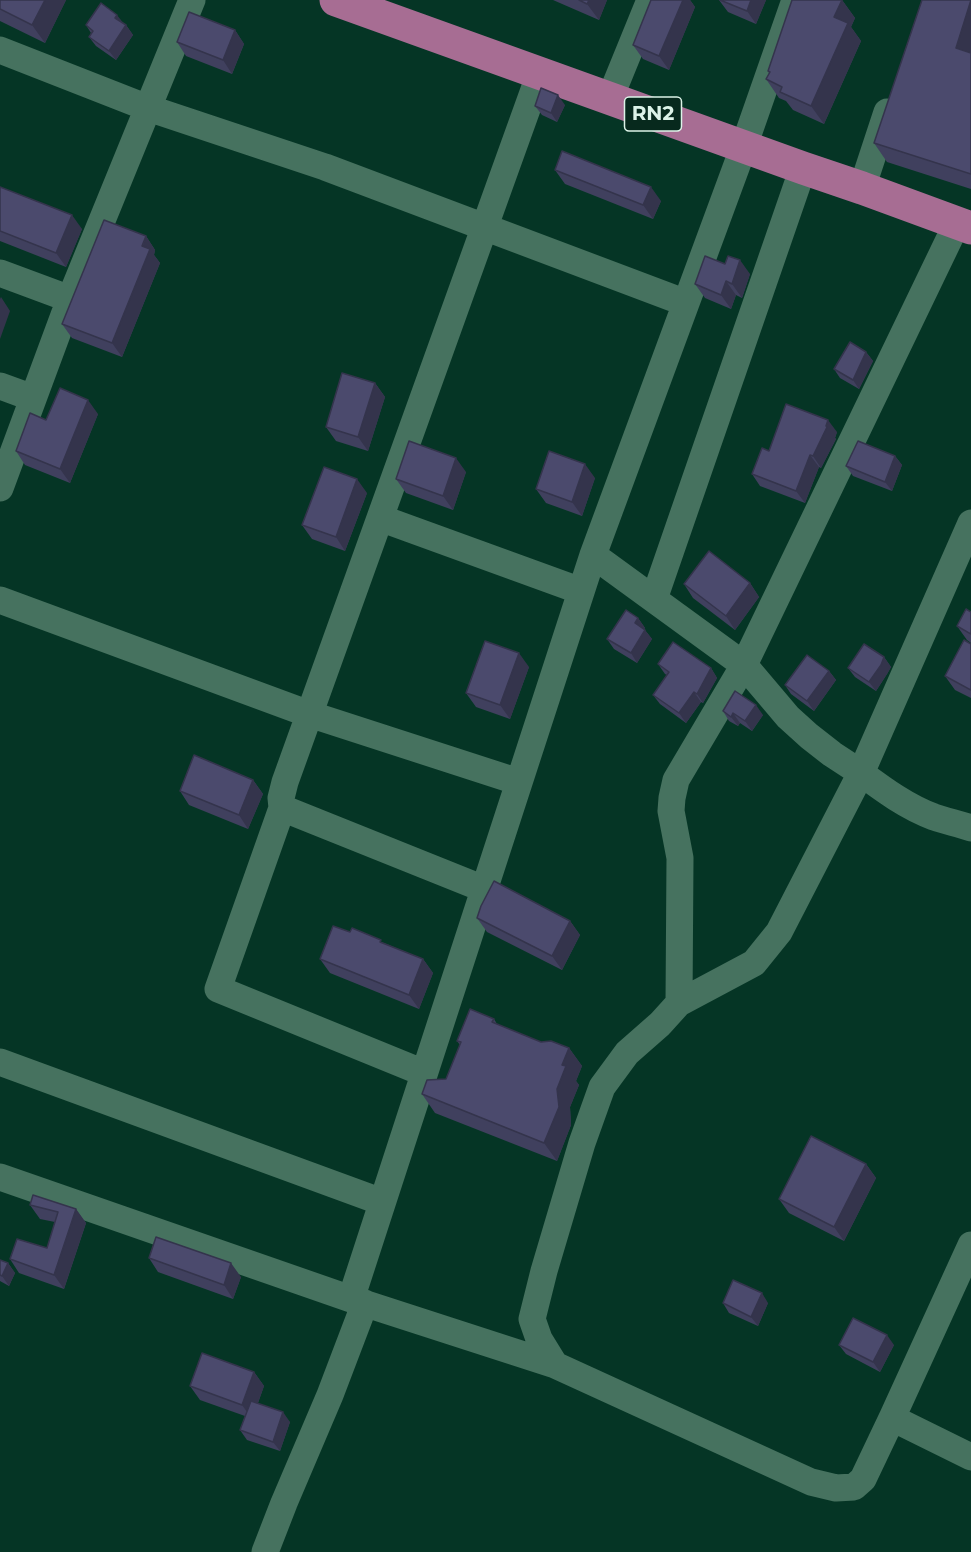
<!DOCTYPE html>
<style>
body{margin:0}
canvas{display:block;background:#053525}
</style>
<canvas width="971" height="1552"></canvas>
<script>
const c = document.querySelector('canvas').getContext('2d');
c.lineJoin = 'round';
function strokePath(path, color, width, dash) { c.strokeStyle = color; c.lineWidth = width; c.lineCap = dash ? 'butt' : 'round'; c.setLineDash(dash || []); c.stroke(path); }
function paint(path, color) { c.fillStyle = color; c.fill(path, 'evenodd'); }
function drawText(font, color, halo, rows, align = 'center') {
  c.font = font + ' Montserrat,sans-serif'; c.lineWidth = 5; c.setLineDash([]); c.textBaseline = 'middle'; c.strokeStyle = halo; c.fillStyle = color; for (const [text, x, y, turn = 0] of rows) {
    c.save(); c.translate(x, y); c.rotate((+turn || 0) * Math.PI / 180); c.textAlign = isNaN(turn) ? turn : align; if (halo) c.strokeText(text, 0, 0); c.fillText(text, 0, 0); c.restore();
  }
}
strokePath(new Path2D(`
 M0,50l148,58 177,59 361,136
 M610,98l40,-98
 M862,188l25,-76
 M0,273l70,26
 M0,386l33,12
 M0,488l70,-189 122,-299
 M380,518l201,73
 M593,555l151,110 44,52 21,19 23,18 29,19 110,-250
 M654,599l149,-431
 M0,600l309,114 210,68
 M282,808l202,81
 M679,1003l1,-145 -9,-47 1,-13 4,-18 68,-115 213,-442
 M0,1062l382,140
 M424,1073l-206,-84 64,-181 -1,-10 4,-16 255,-709
 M0,1177l351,122 204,66 256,117 25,6 18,-1 9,-8 29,-61
 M971,1245l-79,173 79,39
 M351,1299l242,-744 151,-409 51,-146
 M555,1365l-16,-26 -7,-20 12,-48 38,-128 20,-56 25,-34 33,-29 19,-21 75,-40 25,-31 82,-159c23,17 46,34 73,44 12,4 25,7 37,11
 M265,1552l19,-49 46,-108 35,-92`), '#46725f', 27);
strokePath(new Path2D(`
 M336,0l467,168 59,20 109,40`), '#a76d93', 33);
paint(new Path2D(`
 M0,0h66l-21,43 -45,-22z
 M553,0h54l-8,20z
 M651,0h39l5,7 -26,63 -26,-11 -10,-14z
 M719,0h47l-10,24 -28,-12z
 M792,0h50l13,18 -4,9 10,14 -37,83 -31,-14 -7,-9 -7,-3 -13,-19 3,-6 -1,-2z
 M971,0v189l-84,-27 -13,-19z
 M124,24l2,1 7,10 -17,25 -20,-14 -7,-9 2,-4 -5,-8z
 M235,30l9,14 -12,30 -46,-18 -9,-14z
 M565,105l-8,17 -15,-7 -7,-9z
 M555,170l106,31 -8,18 -88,-35z
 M0,187l82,42 -16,38 -66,-26z
 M146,236l9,14 -1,5 6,8 -38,94 -50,-19 -10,-14z
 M725,264l25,10 -8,24 -6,-3 -5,14 -26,-11 -10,-14z
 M866,352l7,9 -14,28 -19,-11 -6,-9z
 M375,383l10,14 -17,54 -32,-10 -10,-14z
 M98,414l-28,69 -45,-18 -9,-14 30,-31z
 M837,432l-2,6 1,1 -15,29 -2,-1 -14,36 -45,-17 -8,-12 17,-23z
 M895,456l7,9 -10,26 -39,-15 -7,-10z
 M466,472l-13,38 -47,-17 -10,-14z
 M595,478l-13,38 -36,-13 -10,-14z
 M367,493l-22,58 -33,-12 -10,-14z
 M750,583l9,14 -24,33 -42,-32 -9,-14z
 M971,612v31l-4,-3 -10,-14z
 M638,618l7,10 -1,1 8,10 -15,24 -23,-14 -7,-10z
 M971,644v54l-16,-8 -10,-14z
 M884,657l7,10 -4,7 -11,17 -21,-14 -7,-9z
 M658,664l53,4 6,10 -14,25 -2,-1 -15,21 -26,-19 -7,-9 14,-20 -2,-1z
 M529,667l-19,52 -34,-12 -10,-14z
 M829,671l7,9 -22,31 -23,-17 -6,-9z
 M723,711l40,4 -11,16 -12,-8 -2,3 -9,-5z
 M253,780l10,14 -15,35 -59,-24 -9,-14z
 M477,918l93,3 10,14 -18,35 -75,-38z
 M350,932l34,11 39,16 10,14 -14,36 -89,-36 -10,-14z
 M494,1019l3,5 44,18 28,6 13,18 -6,15 3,4 -9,22 1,18 -14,36 -122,-48 -13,-19 24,-15 14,-34 -3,-4z
 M866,1164l10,14 -32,63 -55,-28 -10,-14z
 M30,1205l46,4 10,14 -22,66 -45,-16 -9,-14 37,-11 8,-26 -15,-3z
 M149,1258l92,19 -8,22 -75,-27z
 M0,1260l8,3 7,10 -6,13 -9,-5z
 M723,1303h45l-10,23 -29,-13z
 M839,1345h55l-14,27 -34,-18z
 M254,1372l10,14 -6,17 32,19 -10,29 -33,-11 -7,-10 5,-14 -45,-16 -10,-14z`), '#40405e');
paint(new Path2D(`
 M45,0h21l-21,43 -13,-18z
 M589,0h18l-8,20 -12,-16z
 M683,0h7l5,7 -26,63 -10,-14z
 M751,0h15l-10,24 -9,-13z
 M842,0l13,18 -4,9 10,14 -37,83 -13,-18 23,-89z
 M971,0v58l-15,-10z
 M117,15l7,9 -9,-6z
 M126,25l7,10 -17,25 -7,-9z
 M235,30l9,14 -12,30 -9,-14z
 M558,95l7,10 -8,17 -6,-9z
 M651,187l10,14 -8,18 -10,-14z
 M72,215l10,14 -16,38 -10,-14z
 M146,236l9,14 -1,5 6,8 -38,94 -10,-14z
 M740,260l10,14 -8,24 -10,-14z
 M726,281l10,14 -5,14 -10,-14z
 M1,297l9,14 -10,28v-40z
 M866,352l7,9 -14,28 -6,-9z
 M375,383l10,14 -17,54 -10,-14z
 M88,400l10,14 -28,69 -10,-14z
 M828,420l9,12 -2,6 1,1 -15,29 -8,-12z
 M810,455l9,12 -14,36 -9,-12z
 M895,456l7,9 -10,26 -7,-9z
 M456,458l10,14 -13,38 -10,-14z
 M585,464l10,14 -13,38 -10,-14z
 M357,479l10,14 -22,58 -9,-14z
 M750,583l9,14 -24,33 -9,-14z
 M638,618l7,10 -3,5 -7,-10z
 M645,630l7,9 -15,24 -6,-10z
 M519,653l10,14 -19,52 -10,-14z
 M884,657l7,10 -4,7 -11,17 -7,-9z
 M711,668l6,10 -14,25 -6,-9z
 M829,671l7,9 -22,31 -7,-10z
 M694,692l7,10 -15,21 -7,-10z
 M756,705l7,10 -11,16 -7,-10z
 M733,713l7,10 -2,3 -7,-9z
 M253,780l10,14 -15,35 -9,-14z
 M570,921l10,14 -18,35 -10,-14z
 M423,959l10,14 -14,36 -10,-14z
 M569,1048l13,18 -6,15 3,4 -9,22 1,18 -14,36 -13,-18 18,-78z
 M866,1164l10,14 -32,63 -10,-14z
 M76,1209l10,14 -22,66 -10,-14z
 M8,1263l7,10 -6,13 -7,-10z
 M231,1263l10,14 -8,22 -9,-14z
 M762,1293l6,10 -10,23 -7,-9z
 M887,1335l7,10 -14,27 -7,-10z
 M254,1372l10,14 -12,33 -10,-14z
 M283,1412l7,10 -10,29 -7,-9z`), '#34344c');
const building = new Path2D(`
 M0,0h45l-13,25 -32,-16z
 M579,0h10l-2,4z
 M651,0h32l-24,56 -26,-11z
 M720,0h31l-4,11z
 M792,0h50l-8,17 14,6 -37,83 -31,-14 2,-5 -16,-8 4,-7 -2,-1z
 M922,0h49l-15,48 15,5v121l-97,-31z
 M101,3l16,12 -2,3 11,7 -17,26 -20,-14 4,-6 -7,-6z
 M189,12l46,18 -12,30 -46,-18z
 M541,88l17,7 -7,18 -16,-7z
 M562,151l89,36 -8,18 -88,-35z
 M0,187l72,28 -16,38 -56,-22z
 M104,220l42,16 -4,10 8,3 -38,94 -50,-19z
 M705,256l20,8 3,-8 12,4 -8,24 -6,-3 -5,14 -26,-11z
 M850,342l16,10 -13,28 -19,-11z
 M342,373l33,10 -17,54 -32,-10z
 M60,388l28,12 -28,69 -44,-18 14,-38 16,7z
 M786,404l42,16 -2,6 1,1 -14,29 -3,-1 -14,36 -44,-17 10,-26 7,3z
 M409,441l47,17 -13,38 -47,-17z
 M858,441l37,15 -10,26 -39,-16z
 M549,451l36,13 -13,38 -36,-13z
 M324,467l33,12 -21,58 -34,-12z
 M709,551l41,32 -24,33 -42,-32z
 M966,609l5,3v22l-14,-8z
 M626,610l12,8 -3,5 10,7 -14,23 -24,-14z
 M964,640l7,4v46l-26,-14z
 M485,641l34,12 -19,52 -34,-12z
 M673,642l38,26 -14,26 -3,-2 -15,21 -26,-18 16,-23 -11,-8z
 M864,644l20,13 -3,8 -12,17 -21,-14z
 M807,655l22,16 -22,30 -22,-16z
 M735,691l21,14 -11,16 -12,-8 -2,4 -8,-6z
 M194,755l59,25 -14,35 -59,-24z
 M494,881l76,40 -18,35 -75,-38 4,-12z
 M333,926l17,6 2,-4 29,12 -1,2 43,17 -14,36 -89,-36z
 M470,1009l24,10 -2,3 49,20 10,-1 18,7 -7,17 4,1 -9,23 2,18 -15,36 -122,-49 5,-14 19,-1 15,-37 -4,-1z
 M811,1136l55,28 -32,63 -55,-28z
 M33,1195l43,14 -22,66 -44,-16 7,-20 30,9 11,-36 -28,-7z
 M156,1237l75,26 -7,22 -75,-27z
 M0,1260l8,3 -6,13 -2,-1z
 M733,1280l29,13 -11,24 -28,-14z
 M853,1318l34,17 -14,27 -34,-17z
 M202,1353l52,19 -12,33 -52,-19z
 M251,1401l32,11 -10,30 -33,-12z`);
paint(building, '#4b4a6d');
strokePath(building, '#34344c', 1.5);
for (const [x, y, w] of [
 [653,114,57]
]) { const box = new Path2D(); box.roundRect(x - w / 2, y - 17, w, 34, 4.5); c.fillStyle = '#07291d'; c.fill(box); strokePath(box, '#dcf3e8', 1.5); }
drawText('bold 20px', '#dcf3e8', null, [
 ["RN2",653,114]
]);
</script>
